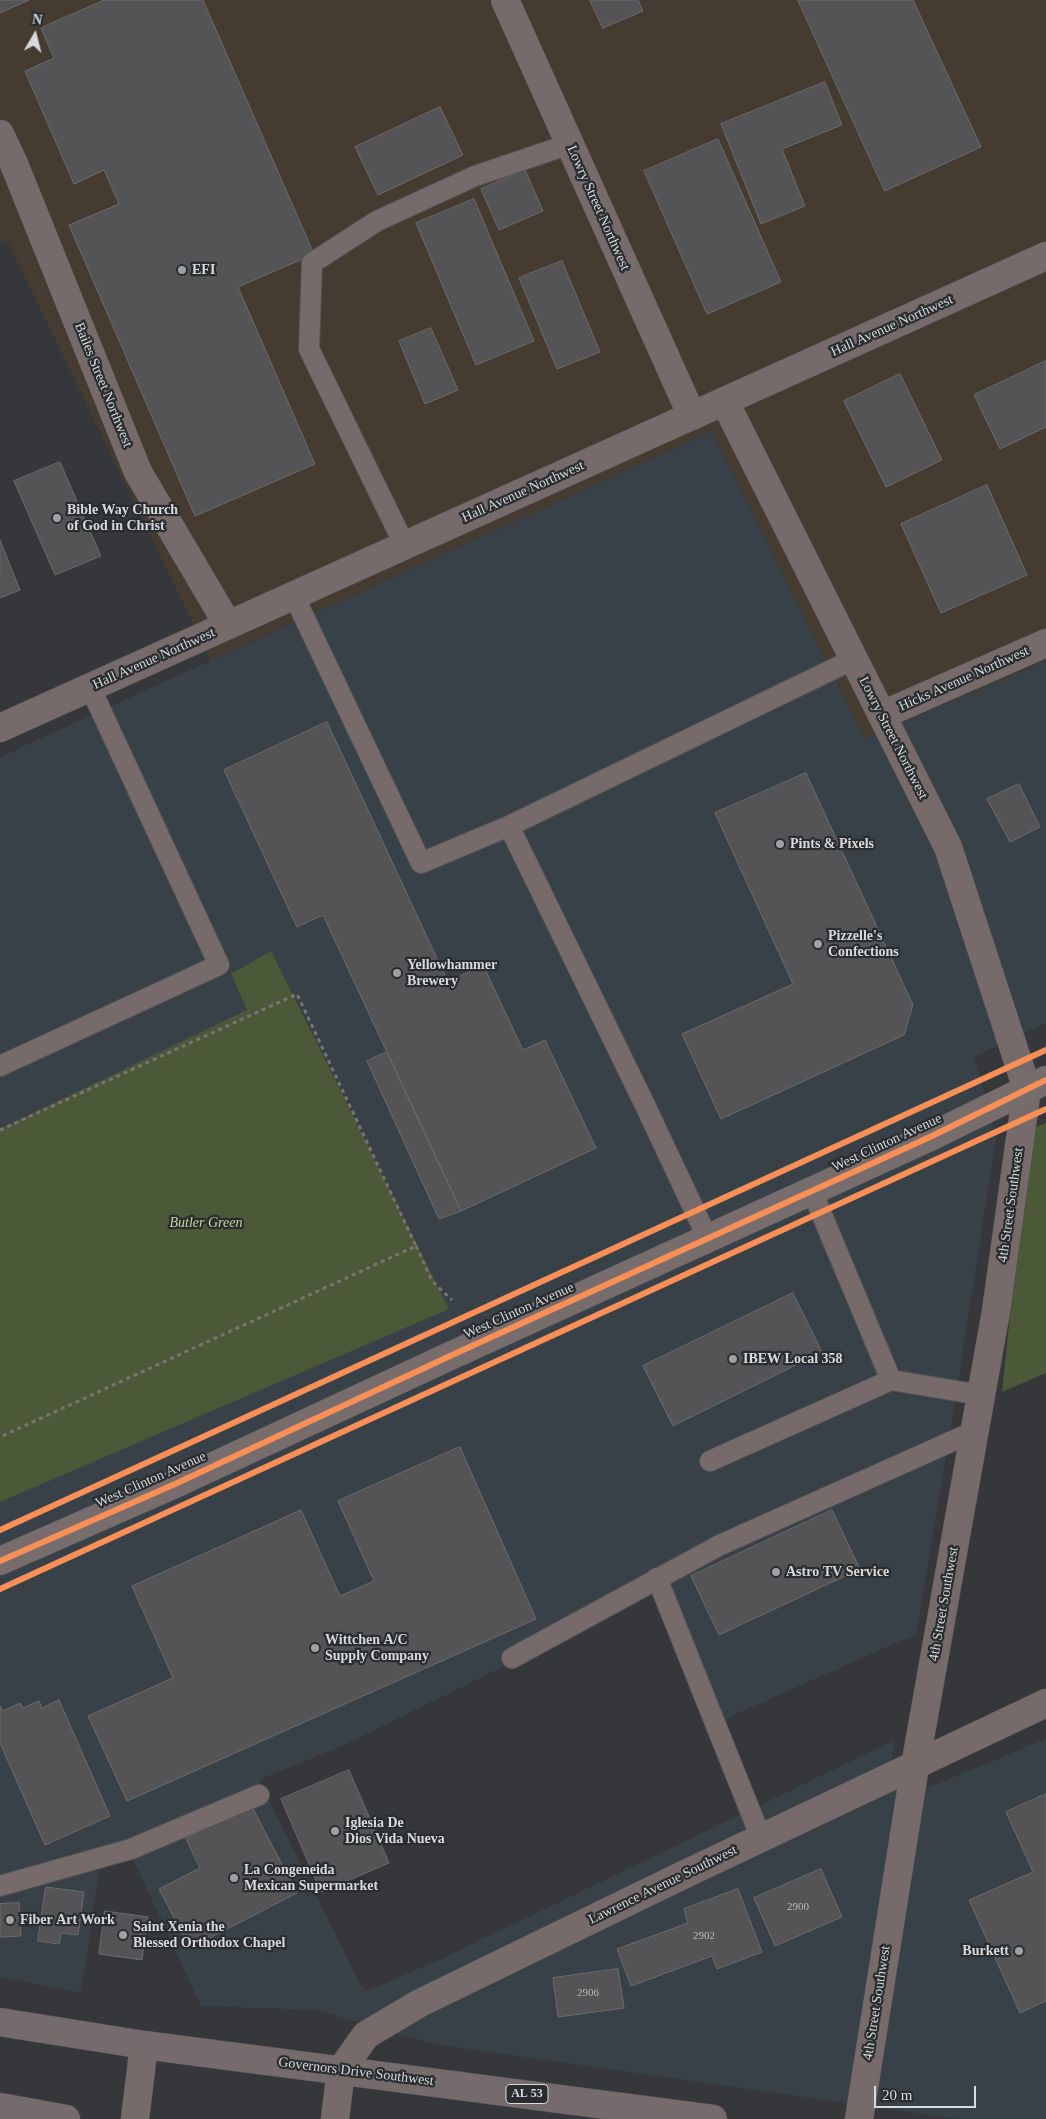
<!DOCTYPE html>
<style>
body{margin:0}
#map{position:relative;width:1046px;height:2119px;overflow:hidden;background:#35373a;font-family:"Times New Roman",serif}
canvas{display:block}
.north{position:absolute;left:10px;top:10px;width:50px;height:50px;-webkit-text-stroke:4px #2a2d30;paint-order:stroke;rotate:8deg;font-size:14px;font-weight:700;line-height:20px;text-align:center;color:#d7d9db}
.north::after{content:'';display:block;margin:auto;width:18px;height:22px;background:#d7d9db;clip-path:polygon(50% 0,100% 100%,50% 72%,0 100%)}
.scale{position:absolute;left:874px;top:2086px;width:102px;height:22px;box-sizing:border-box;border:2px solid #d7d9db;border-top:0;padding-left:6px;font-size:15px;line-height:18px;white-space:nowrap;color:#d7d9db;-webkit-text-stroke:4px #2a2d30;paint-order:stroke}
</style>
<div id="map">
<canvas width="1046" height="2119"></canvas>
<div class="north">N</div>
<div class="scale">20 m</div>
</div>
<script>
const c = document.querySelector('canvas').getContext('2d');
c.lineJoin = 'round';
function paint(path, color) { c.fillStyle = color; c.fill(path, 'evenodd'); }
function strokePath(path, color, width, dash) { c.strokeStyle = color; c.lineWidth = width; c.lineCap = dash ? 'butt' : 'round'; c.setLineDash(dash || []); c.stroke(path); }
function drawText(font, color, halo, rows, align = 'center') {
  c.font = font + ' "Times New Roman",serif'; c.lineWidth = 4.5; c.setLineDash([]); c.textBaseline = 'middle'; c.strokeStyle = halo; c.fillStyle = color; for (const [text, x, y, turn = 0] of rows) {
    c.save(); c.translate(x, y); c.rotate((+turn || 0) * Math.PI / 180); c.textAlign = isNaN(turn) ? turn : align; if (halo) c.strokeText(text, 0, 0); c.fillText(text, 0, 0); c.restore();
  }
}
paint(new Path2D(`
 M712,431l153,307 181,-77v362l-73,34 5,11 18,71 -45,288 -35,207 -200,89 -57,-133 -315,155 -85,35 102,206 6,5 70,-30 458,-221 -7,43 39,5 119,-49v380h-88l-525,-75 -116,-34 -116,-4 -75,-162 -24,7 -21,142 -81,-16v-1220z`), '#394148');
paint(new Path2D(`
 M0,0h1046v661l-181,77 -153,-307 -501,229 -204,-420 -7,3z`), '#463b30');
paint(new Path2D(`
 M271,951l178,358 -449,193v-373l247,-119 -16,-36z
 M1046,1123v250l-44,19 27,-262z`), '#4b5938');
const building = new Path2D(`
 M0,0h29l-29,13z
 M105,0h98l111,254 -76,33 77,177 -120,52 -126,-291 50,-21 -15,-34 -30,14 -49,-113 29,-13 -13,-30z
 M590,0h48l5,11 -40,17z
 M798,0h115l68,147 -96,44z
 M825,82l17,43 -60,24 23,57 -44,18 -40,-100z
 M440,107l23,48 -85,40 -23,-48z
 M718,139l63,143 -74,32 -63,-143z
 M525,170l18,41 -44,19 -18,-41z
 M474,199l60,142 -58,24 -60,-142z
 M562,261l38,91 -43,17 -38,-91z
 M431,328l27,62 -33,14 -26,-63z
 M1046,361v66l-46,22 -26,-54z
 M900,374l42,86 -56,27 -42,-86z
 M60,462l41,94 -46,19 -41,-94z
 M987,485l40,90 -86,38 -40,-89z
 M0,540l20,50 -20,8z
 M327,722l121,260 35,-17 40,85 22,-10 51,108 -135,63 -138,-296 -26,12 -73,-157z
 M806,773l107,232 -9,30 -183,84 -39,-85 111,-50 -78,-171z
 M1019,784l21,43 -30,15 -23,-43z
 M387,1052l74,159 -22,8 -72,-158z
 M793,1293l29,59 -149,74 -30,-60z
 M460,1447l76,172 -409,182 -39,-85 85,-38 -41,-92 169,-76 39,86 34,-15 -36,-80z
 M832,1510l28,59 -141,66 -28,-59z
 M59,1700l51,116 -65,29 -45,-102v-37l3,5 17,-8 3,5 16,-7 3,7z
 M349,1770l40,93 -68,29 -40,-93z
 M1046,1794v207l-26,12 -51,-113 64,-28 -27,-60z
 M251,1805l46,88 -107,55 -31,-59 41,-21 -14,-29z
 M821,1869l21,48 -67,29 -21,-48z
 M46,1887l38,5 -6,43 -17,-2 -2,11 -21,-3z
 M738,1889l24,63 -45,17 -5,-13 -81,30 -14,-37 71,-26 -4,-14z
 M19,1903l2,33 -21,1v-33z
 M105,1911l43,6 -6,43 -43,-6z
 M618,1969l6,39 -66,9 -5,-39z`);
paint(building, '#545456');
strokePath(building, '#6b6b6d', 1);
const lane = new Path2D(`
 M405,546l-96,-197 3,-86 65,-42 98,-45 95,-32
 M294,596l127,267 88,-37 135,277 64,136
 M509,826l345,-167
 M0,1066l219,-101 -129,-278
 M812,1191l79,189 90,15
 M710,1461l181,-81
 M657,1578l104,260
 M512,1658l208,-113 255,-114
 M0,1886l131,-37 128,-54`);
const street = new Path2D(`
 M505,0l187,416
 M0,134l14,30 124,308 90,153
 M725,402l223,445 79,242 -31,222 -81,455 -56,353
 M882,715l164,-72
 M0,728l1046,-472
 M135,2119l9,-74
 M335,2119l6,-49 25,-35 54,-32 261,-127 365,-173`);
const secondary = new Path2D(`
 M0,1561l175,-77 275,-128 480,-219 116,-57`);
const primary = new Path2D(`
 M0,2022l144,23 569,74
 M0,2107l66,12`);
strokePath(lane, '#535456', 22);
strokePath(street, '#535456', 29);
strokePath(secondary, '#535456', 29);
strokePath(primary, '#535456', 29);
strokePath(new Path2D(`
 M0,1130l297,-136 119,252 -416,191
 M416,1246l16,35 20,19`), '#7b7373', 3, [4, 4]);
strokePath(lane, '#766b6a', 20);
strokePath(street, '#766b6a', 28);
strokePath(secondary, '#776d6d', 28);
strokePath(primary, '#756b6c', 28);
strokePath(new Path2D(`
 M0,1530l1046,-480
 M0,1561l175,-77 275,-128 480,-219 116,-57
 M0,1589l1046,-480`), '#f78f57', 6);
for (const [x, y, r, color] of [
 [182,270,5,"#9ea0a3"],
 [57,518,5,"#9ea0a3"],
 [780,844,5,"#9ea0a3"],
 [818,944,5,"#9ea0a3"],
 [397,973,5,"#9ea0a3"],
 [733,1359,5,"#9ea0a3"],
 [776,1572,5,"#9ea0a3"],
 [315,1648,5,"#9ea0a3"],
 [335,1831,5,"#9ea0a3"],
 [234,1878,5,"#9ea0a3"],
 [10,1920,5,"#9ea0a3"],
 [123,1935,5,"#9ea0a3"],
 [1019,1951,5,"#9ea0a3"]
]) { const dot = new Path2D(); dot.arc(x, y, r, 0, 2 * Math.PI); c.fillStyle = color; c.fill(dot); strokePath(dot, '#2a2d30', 2); }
drawText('11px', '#b6b8ba', null, [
 ["2900",798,1907],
 ["2902",704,1936],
 ["2906",588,1993]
]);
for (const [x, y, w] of [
 [527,2094,42]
]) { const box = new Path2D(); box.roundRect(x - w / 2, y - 9.5, w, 19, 4); c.fillStyle = '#2a2d30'; c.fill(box); strokePath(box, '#d7d9db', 1); }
drawText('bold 12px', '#d7d9db', null, [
 ["AL 53",527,2094]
]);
drawText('14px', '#d7d9db', '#2a2d30', [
 ["Lowry Street Northwest",598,208,66],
 ["Hall Avenue Northwest",892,326,-24],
 ["Bailes Street Northwest",103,385,68],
 ["Hall Avenue Northwest",523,492,-24],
 ["Hall Avenue Northwest",154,659,-24],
 ["Hicks Avenue Northwest",964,679,-24],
 ["Lowry Street Northwest",893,738,63],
 ["West Clinton Avenue",887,1143,-25],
 ["4th Street Southwest",1011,1205,-82],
 ["West Clinton Avenue",519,1311,-24],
 ["West Clinton Avenue",151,1480,-24],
 ["4th Street Southwest",944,1604,-80],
 ["Lawrence Avenue Southwest",663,1885,-26],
 ["4th Street Southwest",877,2003,-81],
 ["Governors Drive Southwest",356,2072,7]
]);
drawText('bold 14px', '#d7d9db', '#2a2d30', [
 ["EFI",192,270],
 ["Bible Way Church",67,510],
 ["of God in Christ",67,526],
 ["Pints & Pixels",790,844],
 ["Pizzelle's",828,936],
 ["Confections",828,952],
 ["Yellowhammer",407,965],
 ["Brewery",407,981],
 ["IBEW Local 358",743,1359],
 ["Astro TV Service",786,1572],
 ["Wittchen A/C",325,1640],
 ["Supply Company",325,1656],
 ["Iglesia De",345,1823],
 ["Dios Vida Nueva",345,1839],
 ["La Congeneida",244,1870],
 ["Mexican Supermarket",244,1886],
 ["Fiber Art Work",20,1920],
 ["Saint Xenia the",133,1927],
 ["Blessed Orthodox Chapel",133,1943],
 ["Burkett",1009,1951,"right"]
], 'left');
drawText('italic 14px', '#c0db99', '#2a2d30', [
 ["Butler Green",206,1223]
]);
</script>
